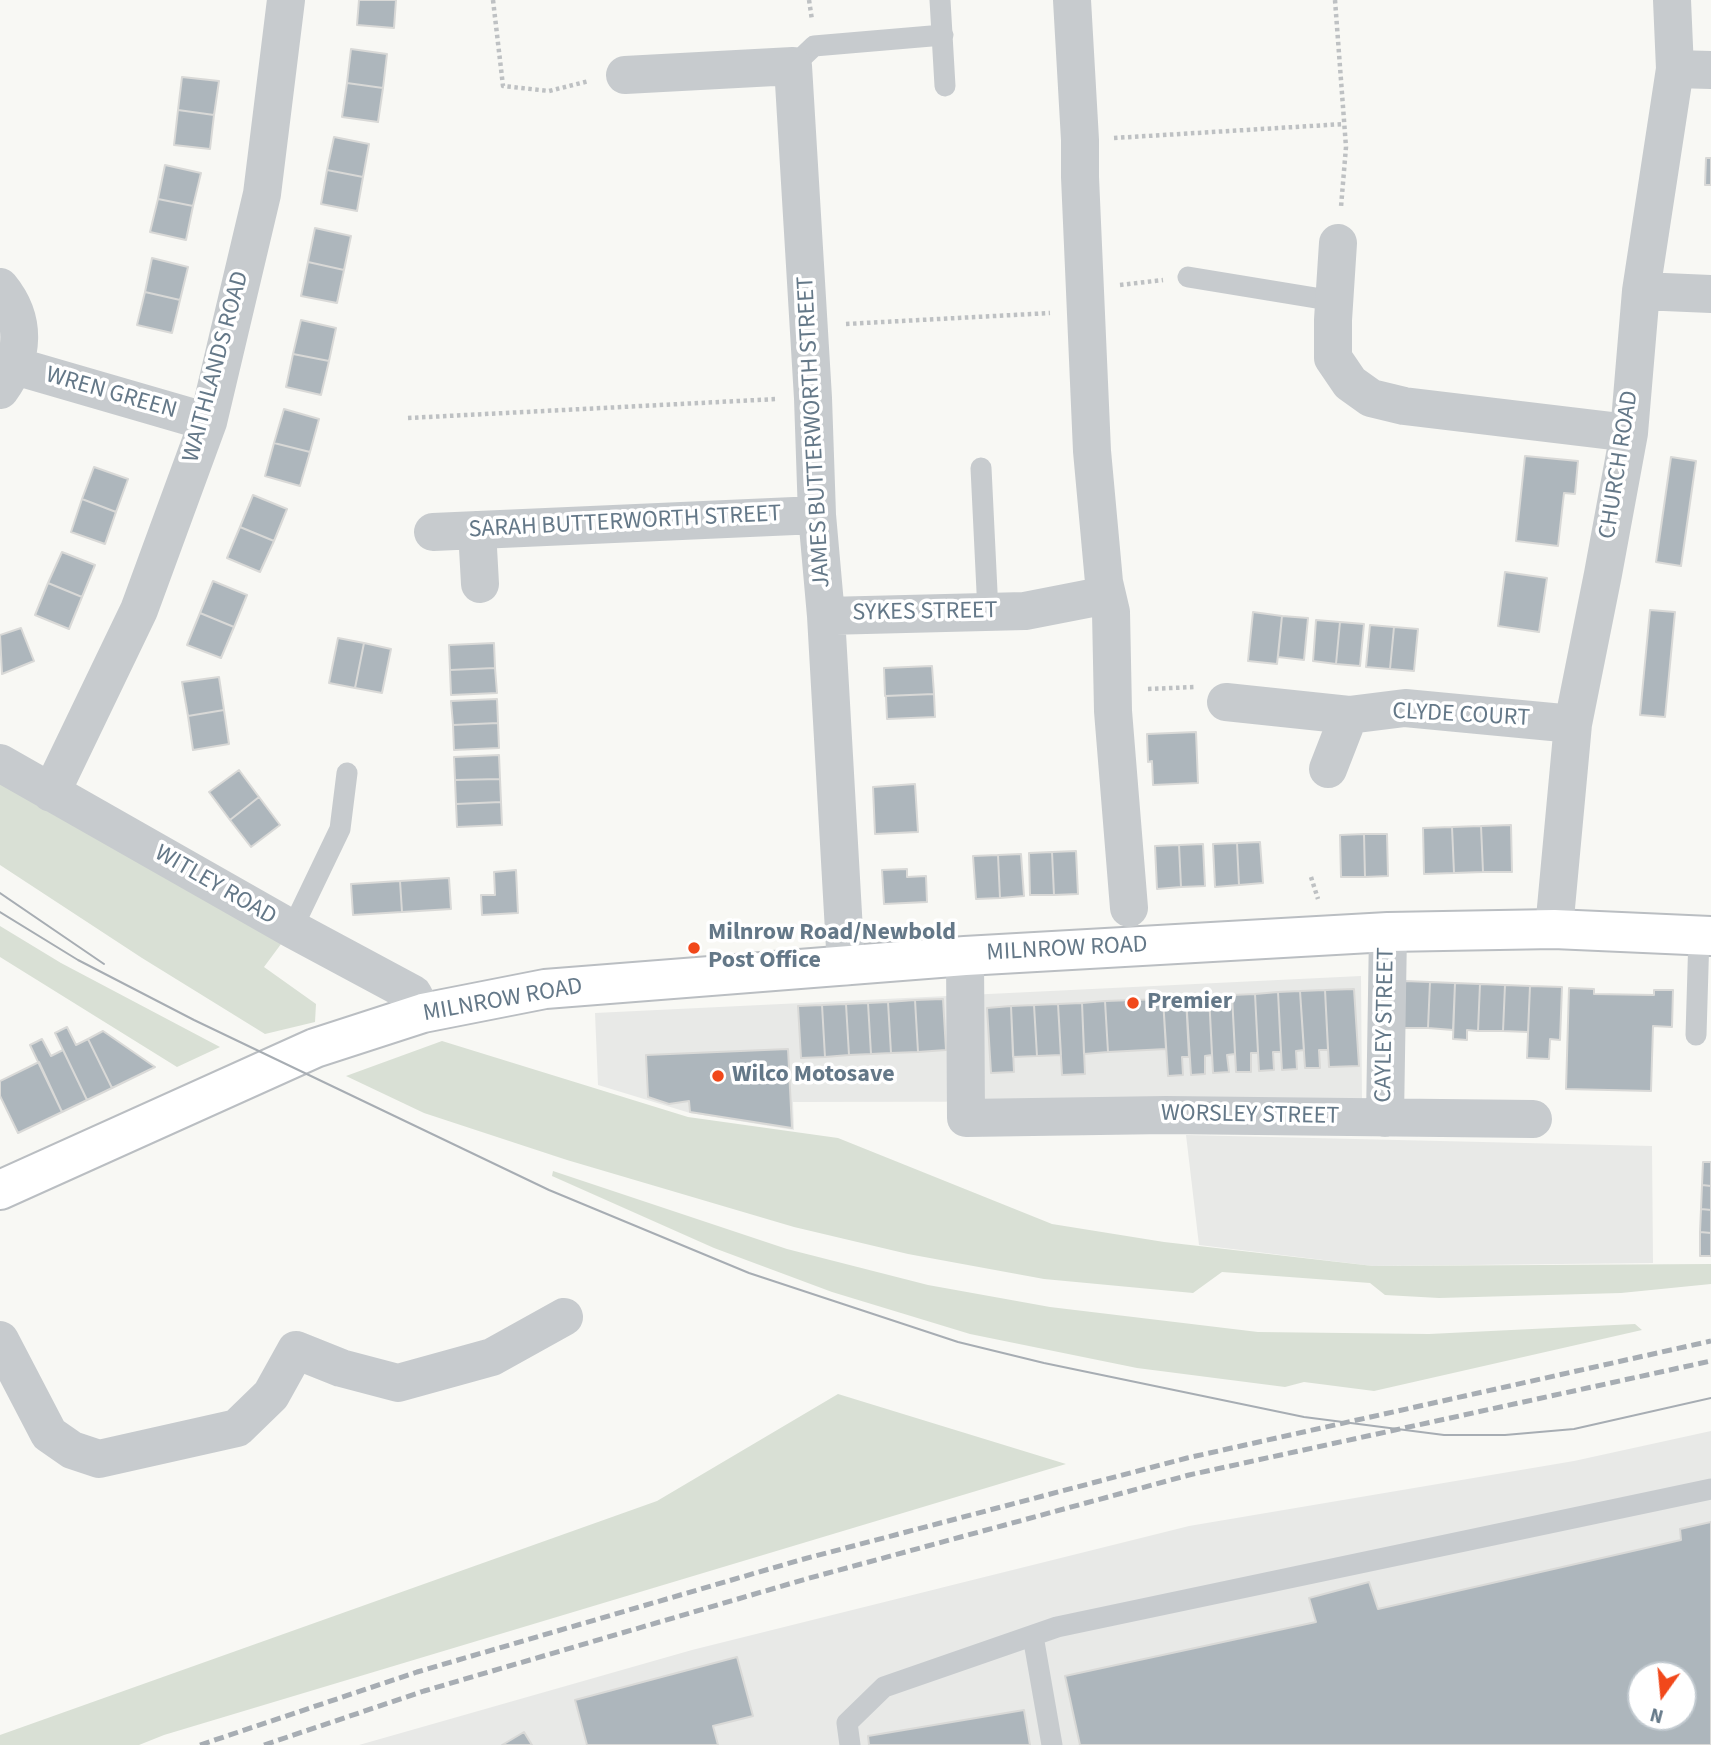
<!DOCTYPE html>
<style>
body{margin:0}
#map{position:relative;width:1711px;height:1745px;overflow:hidden;background:#f8f8f4;font-family:"Source Sans 3",sans-serif}
canvas{display:block}
.north{position:absolute;left:1627px;top:1661px;width:70px;height:70px;box-sizing:border-box;background:#fff;border:2px solid #c1c9cf;border-radius:50%;rotate:195deg;font-size:19px;font-weight:700;line-height:28px;text-align:center;color:#647888}
.north::after{content:'';display:block;margin:auto;width:24px;height:32px;background:#f1481b;clip-path:polygon(50% 0,100% 100%,50% 72%,0 100%)}
</style>
<div id="map">
<canvas width="1711" height="1745"></canvas>
<div class="north">N</div>
</div>
<script>
const c = document.querySelector('canvas').getContext('2d');
c.lineJoin = 'round';
function paint(path, color) { c.fillStyle = color; c.fill(path, 'evenodd'); }
function strokePath(path, color, width, dash) { c.strokeStyle = color; c.lineWidth = width; c.lineCap = dash ? 'butt' : 'round'; c.setLineDash(dash || []); c.stroke(path); }
function drawText(font, color, halo, rows, align = 'center') {
  c.font = font + ' "Source Sans 3",sans-serif'; c.lineWidth = 7; c.setLineDash([]); c.textBaseline = 'middle'; c.strokeStyle = halo; c.fillStyle = color; for (const [text, x, y, turn = 0] of rows) {
    c.save(); c.translate(x, y); c.rotate((+turn || 0) * Math.PI / 180); c.textAlign = isNaN(turn) ? turn : align; if (halo) c.strokeText(text, 0, 0); c.fillText(text, 0, 0); c.restore();
  }
}
paint(new Path2D(`
 M1361,976l1,125 -569,1 1,28 -104,-17 -92,-28 -3,-72z
 M1186,1135l466,11 1,117 -280,3 -174,-21z
 M1711,1431v314h-1352l333,-95 497,-124 385,-65zM1641,1675h42v42h-42z`), '#e8e9e7');
paint(new Path2D(`
 M0,779l284,161 -20,27 52,37 -1,18 -50,12 -123,-76 -142,-93z
 M0,926l61,37 159,84 -43,20 -177,-110z
 M442,1041l246,76 150,21 214,86 112,18 209,24 338,-2v20l-90,9 -182,5 -54,-3 -15,-12 -148,-11 -29,21 -149,-14 -136,-25 -114,-27 -227,-67 -143,-47 -78,-37z
 M553,1171l234,78 141,36 122,22 208,25 171,2 206,-10 7,6 -268,61 -70,-9 -19,5 -148,-19 -167,-34 -138,-42 -118,-44 -162,-72z
 M838,1394l228,70 -902,271 -25,10h-139v-10l657,-234z`), '#d9e0d5');
const building = new Path2D(`
 M359,0h37l-2,28 -37,-3z
 M351,49l36,5 -4,34 -36,-5z
 M182,77l37,4 -5,34 -36,-5z
 M347,83l36,5 -5,34 -36,-5z
 M178,110l36,5 -4,34 -36,-4z
 M334,137l35,7 -6,33 -36,-7z
 M1706,158h5v27h-6z
 M165,165l36,8 -8,33 -35,-7z
 M327,170l36,7 -6,34 -36,-7z
 M158,199l35,7 -7,34 -36,-8z
 M315,228l36,8 -7,34 -36,-8z
 M152,258l36,9 -8,33 -35,-8z
 M308,262l36,8 -7,33 -36,-7z
 M145,292l35,8 -8,33 -35,-8z
 M301,320l35,8 -7,33 -36,-7z
 M293,354l36,7 -8,34 -35,-8z
 M284,409l35,10 -9,33 -36,-9z
 M274,443l36,9 -10,34 -35,-10z
 M1525,456l53,5 -3,33 -11,-1 -6,53 -42,-5z
 M1671,457l25,4 -15,105 -25,-4z
 M94,467l34,12 -12,33 -34,-13z
 M253,495l34,14 -13,32 -34,-14z
 M82,499l34,13 -11,32 -34,-12z
 M240,527l34,14 -14,31 -33,-14z
 M62,552l33,13 -13,32 -34,-14z
 M1505,572l42,6 -8,54 -41,-6z
 M213,581l34,14 -13,32 -34,-14z
 M48,583l34,14 -13,32 -34,-14z
 M1650,610l25,2 -10,105 -25,-2z
 M1253,612l29,4 -5,48 -29,-3z
 M200,613l34,14 -13,31 -34,-13z
 M1282,616l26,2 -4,42 -26,-3z
 M1316,620l24,2 -4,42 -23,-3z
 M1340,622l24,2 -4,42 -24,-2z
 M1370,625l24,2 -4,42 -24,-2z
 M1394,627l24,2 -4,42 -24,-2z
 M21,628l13,33 -32,13 -2,-39z
 M338,638l26,5 -9,45 -26,-5z
 M364,643l27,6 -9,44 -27,-5z
 M494,643l1,25 -45,2 -1,-25z
 M932,666l2,28 -49,2 -1,-28z
 M495,668l2,25 -46,2 -1,-25z
 M219,677l5,33 -36,6 -6,-34z
 M934,694l1,23 -48,2 -1,-23z
 M497,699l1,24 -45,2 -2,-24z
 M224,710l5,34 -36,6 -5,-34z
 M498,723l1,25 -45,2 -1,-25z
 M1196,732l2,51 -45,2 -1,-24 -4,1 -1,-28z
 M499,755l1,24 -45,1 -1,-23z
 M239,770l20,27 -29,23 -21,-28z
 M500,779l1,23 -45,2 -1,-24z
 M915,784l3,48 -43,2 -2,-47z
 M259,797l21,28 -29,22 -21,-27z
 M501,802l1,23 -45,2 -1,-23z
 M1511,825l1,47h-29l-2,-46z
 M1481,826l2,46 -29,1 -2,-46z
 M1452,827l2,46 -30,1 -1,-46z
 M1364,834h23l1,42 -23,1z
 M1364,834l1,43h-24l-1,-42z
 M1260,842l3,41 -24,2 -2,-42z
 M1237,843l2,42 -24,2 -2,-43z
 M1203,844l2,42 -24,1 -2,-42z
 M1179,845l2,42 -24,2 -2,-43z
 M1076,851l2,43 -24,1 -2,-43z
 M1052,852l2,43h-24l-1,-42z
 M1021,854l3,42 -24,2 -2,-43z
 M998,855l2,43 -24,1 -3,-43z
 M907,869v8l19,-1 1,26 -43,2 -2,-34z
 M516,870l2,43 -36,2 -1,-20h14l-1,-23z
 M449,878l2,31 -49,3 -2,-31z
 M400,881l2,31 -49,3 -2,-31z
 M1405,981l25,1 -2,46h-25z
 M1430,982l25,1 -2,47 -25,-2z
 M1455,983l25,1 -2,47 -11,-1v10l-14,-1z
 M1480,984l25,1 -2,46h-25z
 M1505,985l25,1 -2,46 -25,-1z
 M1530,986l32,1 -2,53 -10,-1 -1,20 -22,-1z
 M1569,988l25,1v5l60,1v-5h19l-1,37 -19,-1 -2,65 -85,-2z
 M1354,989l5,77 -30,1 -4,-77z
 M1325,990l3,60h-9l1,18h-15l-5,-77z
 M1300,991l4,59 -8,1 1,18 -15,1 -4,-78z
 M1278,992l3,60h-8l1,18 -15,1 -4,-77z
 M1255,994l3,59h-7v19h-15l-4,-77z
 M1209,995h23l3,59 -8,1 2,17 -16,1z
 M1209,995l3,60 -7,1v18l-14,1 -5,-78z
 M1186,997l3,60h-7l1,18 -15,1 -5,-77z
 M943,999l3,51 -28,2 -3,-52z
 M1163,999l3,50 -58,3 -3,-51z
 M915,1000l3,52 -27,1 -3,-51z
 M1105,1001l3,51 -24,2 -2,-51z
 M888,1002l3,51 -20,1 -3,-51z
 M868,1003l3,51 -22,1 -3,-51z
 M1082,1003l3,71 -23,1 -4,-71z
 M846,1004l3,51 -24,2 -3,-52z
 M1058,1004l3,51 -24,1 -3,-51z
 M822,1005l3,52 -24,1 -3,-52z
 M1034,1005l3,51 -24,1 -2,-51z
 M1011,1006l3,66 -23,1 -4,-65z
 M67,1027l9,18 12,-6 24,49 -25,12 -32,-67z
 M103,1031l52,36 -43,21 -24,-49z
 M42,1039l9,17 12,-6 24,50 -25,12 -32,-67z
 M788,1049l4,79 -102,-16 -1,-11 -20,3 -21,-7 -2,-42z
 M39,1062l23,50 -44,21 -18,-37v-15z
 M1703,1162h8v24l-9,-1z
 M1702,1185l9,1v24l-10,-1z
 M1701,1209l10,1v23l-11,-1z
 M1700,1232l11,1v23h-11z
 M1711,1522v223h-631l-15,-69 251,-54 -7,-24 60,-16 9,27 303,-69 -1,-11zM1641,1675h42v42h-42z
 M737,1657l16,59 -40,10 5,19h-131l-12,-45z
 M1024,1710l6,35h-161l-1,-9z
 M524,1732l8,13h-30z`);
paint(building, '#adb6bc');
strokePath(building, '#d9d9d7', 2);
const primary = new Path2D(`
 M0,1190l315,-142 108,-35 122,-24 420,-33 423,-24 166,-3 157,7`);
strokePath(primary, '#babec2', 42);
strokePath(new Path2D(`
 M493,0l10,86 46,5 40,-10
 M809,0l3,20
 M1335,0l11,147 -5,60
 M1114,138l230,-14
 M1120,285l43,-5
 M846,324l204,-11
 M408,418l369,-19
 M1148,689l47,-2
 M1311,877l7,22`), '#bec1c3', 4.5, [3.5, 3.5]);
strokePath(new Path2D(`
 M940,0l5,86
 M793,66l21,-20 129,-11
 M1188,277l146,24
 M981,468l7,144
 M292,929l48,-100 7,-56
 M1696,1035l3,-100
 M1033,1636l19,109
 M850,1745l-3,-22 37,-36 173,-60 654,-138`), '#c7cbce', 21);
strokePath(new Path2D(`
 M1072,0l8,140v37l12,274 12,131 7,30 2,99 16,197
 M1675,69l36,1
 M625,75l168,-9 20,332 4,117 9,101 20,350
 M1338,243l-5,77v38l17,25 21,15 33,8 225,27
 M0,287c27,33 24,70 0,103
 M1641,291l70,3
 M15,366l193,56
 M477,530l3,54
 M433,532l384,-17
 M826,616l199,-5 82,-16
 M1226,702l123,13 -21,54
 M1349,715l56,-7 168,16
 M0,763l292,166 121,65 10,19
 M51,793l88,-183 69,-188 54,-228 24,-194
 M1554,929l19,-205 30,-150 26,-141 12,-142 34,-222 -3,-69
 M965,956l1,162 200,-3 367,4
 M1385,1118l3,-186
 M0,1340l49,94 23,16 27,9 138,-31 34,-33 25,-45 45,18 57,15 94,-26 72,-40`), '#c7cbce', 38);
strokePath(primary, '#fff', 38);
strokePath(new Path2D(`
 M0,893l104,71
 M0,912l78,48 116,60 355,170 200,83 209,69 86,21 260,54 140,18h61l69,-6 137,-31`), '#a7adb3', 2);
strokePath(new Path2D(`
 M200,1745l217,-73 383,-112 387,-102 524,-117
 M264,1745l160,-54 382,-112 383,-104 522,-114`), '#a7adb3', 5, [10, 5]);
for (const [x, y, r, color] of [
 [694,948,7,"#f1481b"],
 [1133,1003,7,"#f1481b"],
 [718,1076,7,"#f1481b"]
]) { const dot = new Path2D(); dot.arc(x, y, r, 0, 2 * Math.PI); c.fillStyle = color; c.fill(dot); strokePath(dot, '#fff', 2.5); }
drawText('24px', '#647888', '#fff', [
 ["WAITHLANDS ROAD",217,367,-75],
 ["WREN GREEN",111,394,16],
 ["JAMES BUTTERWORTH STREET",815,432,-93],
 ["CHURCH ROAD",1620,465,-81],
 ["SARAH BUTTERWORTH STREET",625,523,-3],
 ["SYKES STREET",925,613,-1],
 ["CLYDE COURT",1461,716,3],
 ["WITLEY ROAD",215,886,30],
 ["MILNROW ROAD",1067,950,-3],
 ["MILNROW ROAD",503,1001,-10],
 ["CAYLEY STREET",1386,1025,-89],
 ["WORSLEY STREET",1250,1116,1]
]);
drawText('bold 24px', '#647888', '#fff', [
 ["Milnrow Road/Newbold",708,934],
 ["Post Office",708,962],
 ["Premier",1147,1003],
 ["Wilco Motosave",732,1076]
], 'left');
</script>
